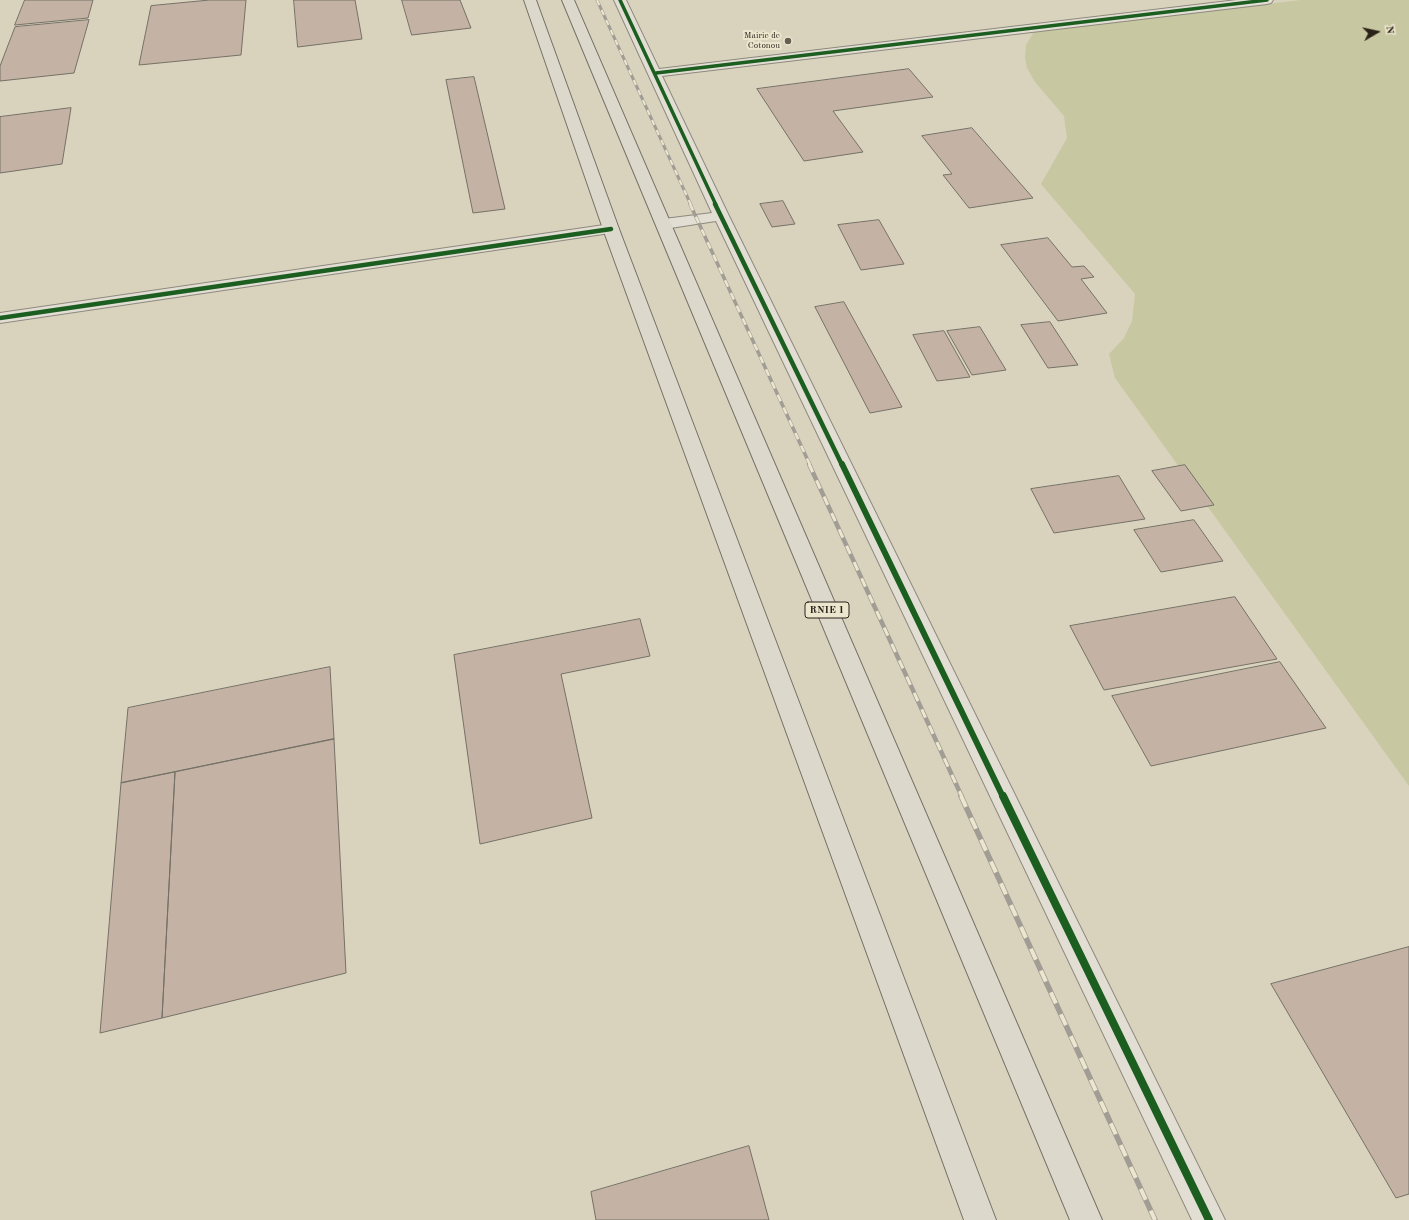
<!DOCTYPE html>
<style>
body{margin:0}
#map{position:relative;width:1409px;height:1220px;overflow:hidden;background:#d9d3be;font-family:"Old Standard TT",serif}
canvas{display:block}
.north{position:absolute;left:1357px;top:12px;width:40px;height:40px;-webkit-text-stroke:3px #ede6ce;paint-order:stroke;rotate:81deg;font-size:11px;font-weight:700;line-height:16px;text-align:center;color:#2a2119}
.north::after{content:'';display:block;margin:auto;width:14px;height:18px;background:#2a2119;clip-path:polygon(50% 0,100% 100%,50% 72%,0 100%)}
</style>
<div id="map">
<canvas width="1409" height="1220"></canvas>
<div class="north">N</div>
</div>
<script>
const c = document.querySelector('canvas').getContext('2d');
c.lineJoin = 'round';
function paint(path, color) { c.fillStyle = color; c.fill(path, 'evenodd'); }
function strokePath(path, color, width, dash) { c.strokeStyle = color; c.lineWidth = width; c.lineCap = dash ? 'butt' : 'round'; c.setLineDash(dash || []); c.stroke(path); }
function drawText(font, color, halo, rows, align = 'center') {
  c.font = font + ' "Old Standard TT",serif'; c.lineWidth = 4; c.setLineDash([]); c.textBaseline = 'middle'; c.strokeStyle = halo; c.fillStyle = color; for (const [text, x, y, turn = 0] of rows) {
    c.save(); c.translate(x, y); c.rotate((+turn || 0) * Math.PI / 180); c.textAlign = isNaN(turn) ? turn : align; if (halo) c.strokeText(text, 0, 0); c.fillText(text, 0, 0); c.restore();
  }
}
paint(new Path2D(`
 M1301,0h108v786l-294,-408 -6,-24 15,-16 8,-17 3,-27 -94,-110 26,-46 -3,-22 -29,-34 -8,-14 -2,-10 1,-13 7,-12 7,-3z`), '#c7c7a1');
const building = new Path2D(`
 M25,0h68l-5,18 -73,7z
 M210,0h36l-5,55 -102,10 12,-59z
 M294,0h61l7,39 -64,8z
 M402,0h58l11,28 -59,7z
 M89,20l-15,53 -74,8v-15l15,-39z
 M909,69l24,28 -100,14 30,41 -59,9 -47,-72z
 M474,77l31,132 -32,4 -27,-133z
 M71,108l-9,56 -62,9v-56z
 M972,128l61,70 -64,10 -26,-33 9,-1 -30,-38z
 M783,201l12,23 -23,3 -12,-23z
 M879,220l25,44 -43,6 -23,-45z
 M1048,238l24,29 12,-1 10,11 -13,2 26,34 -49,8 -57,-76z
 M844,302l58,105 -32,6 -55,-106z
 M1050,322l28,43 -30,3 -27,-43z
 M980,327l26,43 -34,5 -25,-44z
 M944,331l26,46 -33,4 -24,-46z
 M1185,465l29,40 -33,6 -29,-40z
 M1119,476l26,43 -91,14 -23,-44z
 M1194,520l29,41 -62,11 -27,-42z
 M1235,597l42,62 -173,31 -34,-64z
 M640,619l10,37 -89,18 31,144 -112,26 -26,-189z
 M1280,662l46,66 -175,38 -39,-70z
 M330,667l4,72 -213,44 7,-75z
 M334,739l12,234 -184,45 13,-246z
 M175,772l-13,246 -62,15 21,-250z
 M1409,947v247l-13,4 -125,-214z
 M749,1146l20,74h-173l-5,-28z`);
paint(building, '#c4b3a4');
strokePath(building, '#757167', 1);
const minor = new Path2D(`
 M614,0h12l33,69 578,-69h36l-2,3 -4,1 -605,72 67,140 496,1004h-33l-476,-999 -52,8 -6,-2 -2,-3 2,-3 6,-2 48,-6z
 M611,224l6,2 2,3 -2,3 -617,91v-10z`);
const trunk = new Path2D(`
 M524,0h12l83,229 377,991h-32l-361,-991z
 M562,0h12l528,1220h-32z`);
strokePath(minor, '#8e897d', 2);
strokePath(trunk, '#757167', 2);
paint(minor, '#e2ded4');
paint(trunk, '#dcd9cc');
const railFar3 = new Path2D(`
 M597,0l94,205`);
const railFar2 = new Path2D(`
 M690,204l120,261`);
const railFar1 = new Path2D(`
 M809,464l153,333`);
const rail = new Path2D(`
 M961,796l194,424`);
strokePath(railFar3, '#a19d95', 3);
strokePath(railFar2, '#a19d95', 3.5);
strokePath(railFar1, '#a19d95', 4.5);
strokePath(rail, '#a19d95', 5.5);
strokePath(railFar3, '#ede6ce', 2, [5.5]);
strokePath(railFar2, '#ede6ce', 2.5, [7]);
strokePath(railFar1, '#ede6ce', 3, [9]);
strokePath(rail, '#ede6ce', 4, [12]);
strokePath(new Path2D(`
 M620,0l96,205
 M656,73l611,-73`), '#1b5e20', 3.5);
strokePath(new Path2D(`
 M715,204l127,261
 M0,318l611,-89`), '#1b5e20', 4.5);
strokePath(new Path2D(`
 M842,464l161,333`), '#1b5e20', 6);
strokePath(new Path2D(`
 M1003,796l206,424`), '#1b5e20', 8);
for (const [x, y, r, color] of [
 [788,41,4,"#675f53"]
]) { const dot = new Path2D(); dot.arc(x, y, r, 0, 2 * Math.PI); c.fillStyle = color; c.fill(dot); strokePath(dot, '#ede6ce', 1.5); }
drawText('9px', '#2a2119', '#ede6ce', [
 ["Mairie de",780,36],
 ["Cotonou",780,46]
], 'right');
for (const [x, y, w] of [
 [827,610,44]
]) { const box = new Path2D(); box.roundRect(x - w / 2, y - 8, w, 16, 3); c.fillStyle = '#ede6ce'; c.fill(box); strokePath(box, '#2a2119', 1); }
drawText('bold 10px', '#2a2119', null, [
 ["RNIE 1",827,610]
]);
</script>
